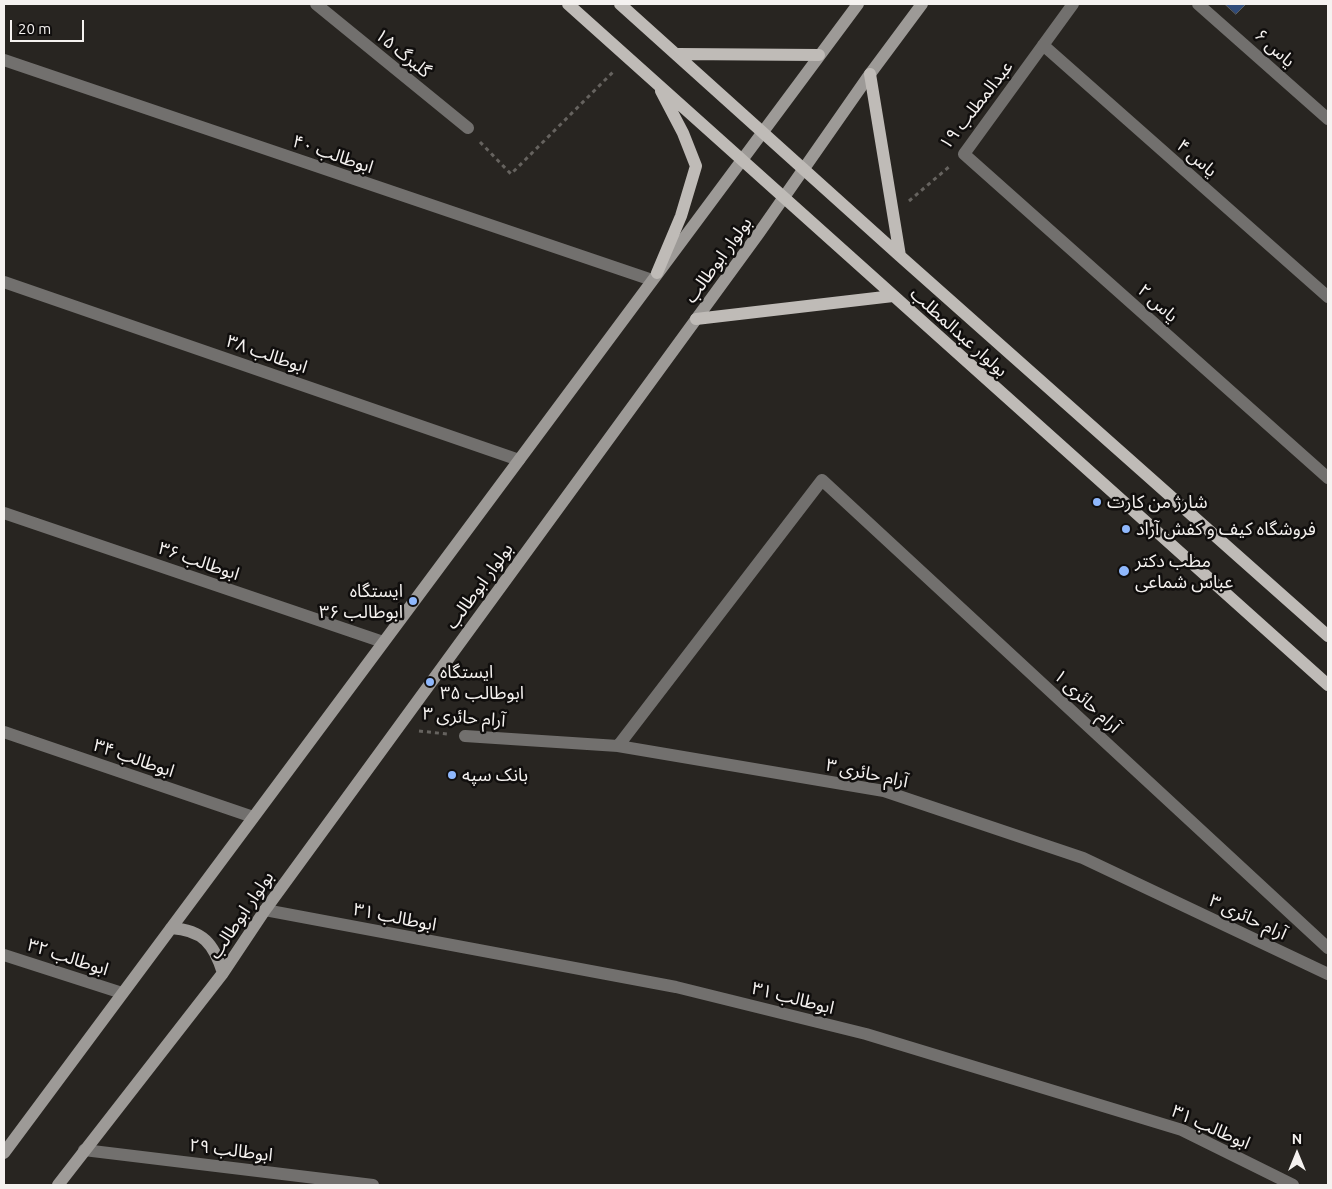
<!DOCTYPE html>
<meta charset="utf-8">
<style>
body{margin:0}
#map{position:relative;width:1332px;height:1189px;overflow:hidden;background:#282521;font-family:Ubuntu,sans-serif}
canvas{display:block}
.frame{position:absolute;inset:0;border:5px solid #f5f2f0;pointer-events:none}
.north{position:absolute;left:1272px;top:1129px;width:50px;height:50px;-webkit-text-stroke:4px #100e0d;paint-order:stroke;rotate:0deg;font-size:14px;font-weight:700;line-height:20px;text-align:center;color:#f5f2f0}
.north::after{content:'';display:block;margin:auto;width:18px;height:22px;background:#f5f2f0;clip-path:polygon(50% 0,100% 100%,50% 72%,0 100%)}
.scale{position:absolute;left:10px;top:20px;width:74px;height:22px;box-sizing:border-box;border:2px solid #f5f2f0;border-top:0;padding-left:6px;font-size:15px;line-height:18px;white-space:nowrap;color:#f5f2f0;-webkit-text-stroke:4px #100e0d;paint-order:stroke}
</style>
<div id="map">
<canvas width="1332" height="1189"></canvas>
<div class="frame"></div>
<div class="north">N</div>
<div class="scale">20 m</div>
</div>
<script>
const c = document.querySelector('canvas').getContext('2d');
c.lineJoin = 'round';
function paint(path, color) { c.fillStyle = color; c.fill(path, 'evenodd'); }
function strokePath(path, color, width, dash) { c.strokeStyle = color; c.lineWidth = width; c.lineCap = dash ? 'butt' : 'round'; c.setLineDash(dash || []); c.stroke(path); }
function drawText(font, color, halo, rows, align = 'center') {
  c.font = font + ' Ubuntu,"Noto Sans Arabic",sans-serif'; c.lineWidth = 5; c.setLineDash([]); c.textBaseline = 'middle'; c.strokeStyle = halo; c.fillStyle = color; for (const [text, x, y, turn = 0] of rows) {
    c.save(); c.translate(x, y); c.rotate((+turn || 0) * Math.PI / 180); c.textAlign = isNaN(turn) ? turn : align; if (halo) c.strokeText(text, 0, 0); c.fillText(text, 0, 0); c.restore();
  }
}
const building = new Path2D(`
 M1225,4h21l-10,10z`);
paint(building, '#2f4a79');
strokePath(building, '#5d6064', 1);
strokePath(new Path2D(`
 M480,142l31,32 104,-104
 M909,201l41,-35
 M419,731l28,3`), '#66635f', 3, [4, 4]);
strokePath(new Path2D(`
 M316,4l152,124
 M1073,4l-109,150 364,324
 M1198,4l130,115
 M1043,45l285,252
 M4,60l648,220
 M4,282l515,178
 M4,513l379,129
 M4,732l249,85
 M465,736l153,10 266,45 199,67 245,116
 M618,746l204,-266 506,468
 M265,910l411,77 190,47 316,96 111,55
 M4,955l118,38
 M84,1150l289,35`), '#72706e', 12);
strokePath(new Path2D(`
 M171,928c32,2 43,16 52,45
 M4,1153l854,-1149
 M58,1185l165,-212 42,-63 494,-677 111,-159 52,-70`), '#9d9a97', 12);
strokePath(new Path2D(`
 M568,4l760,681
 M620,4l280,252 428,380
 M678,54l141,1
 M870,74l30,182
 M657,273l24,-57 15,-50 -13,-33 -22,-42
 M696,319l197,-23`), '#bfbbb7', 12);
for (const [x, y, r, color] of [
 [1097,502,5,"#8fb8fd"],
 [1126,529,5,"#8fb8fd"],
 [1124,571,6,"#8fb8fd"],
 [413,601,5,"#8fb8fd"],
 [430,682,5,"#8fb8fd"],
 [452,775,5,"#8fb8fd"]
]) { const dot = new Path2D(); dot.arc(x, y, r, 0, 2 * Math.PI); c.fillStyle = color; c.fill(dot); strokePath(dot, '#100e0d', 2); }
drawText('18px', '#f5f2f0', '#100e0d', [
 ["یاس ۶",1275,48,42],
 ["گلبرگ ۱۵",403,53,39],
 ["عبدالمطلب ۱۹",976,105,-52],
 ["ابوطالب ۴۰",333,154,19],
 ["یاس ۴",1197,158,41],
 ["بولوار ابوطالب",718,260,-54],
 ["یاس ۲",1158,303,42],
 ["بولوار عبدالمطلب",959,332,42],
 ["ابوطالب ۳۸",267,354,19],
 ["ابوطالب ۳۶",199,561,19],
 ["بولوار ابوطالب",479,586,-54],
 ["آرام حائری ۱",1087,701,43],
 ["آرام حائری ۳",464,717,5],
 ["ابوطالب ۳۴",134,758,19],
 ["آرام حائری ۳",867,773,12],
 ["بولوار ابوطالب",241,915,-56],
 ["ابوطالب ۳۱",395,917,11],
 ["آرام حائری ۳",1248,917,25],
 ["ابوطالب ۳۲",68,957,18],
 ["ابوطالب ۳۱",793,998,14],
 ["ابوطالب ۳۱",1211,1127,24],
 ["ابوطالب ۲۹",231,1150,7]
]);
drawText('18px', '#f5f2f0', '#100e0d', [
 ["شارژ من کارت",1107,502],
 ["فروشگاه کیف و کفش آراد",1136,529],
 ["مطب دکتر",1135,561],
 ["عباس شماعی",1135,582],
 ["ایستگاه",403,591,"right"],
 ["ابوطالب ۳۶",403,612,"right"],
 ["ایستگاه",440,672],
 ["ابوطالب ۳۵",440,693],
 ["بانک سپه",462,775]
], 'left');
</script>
